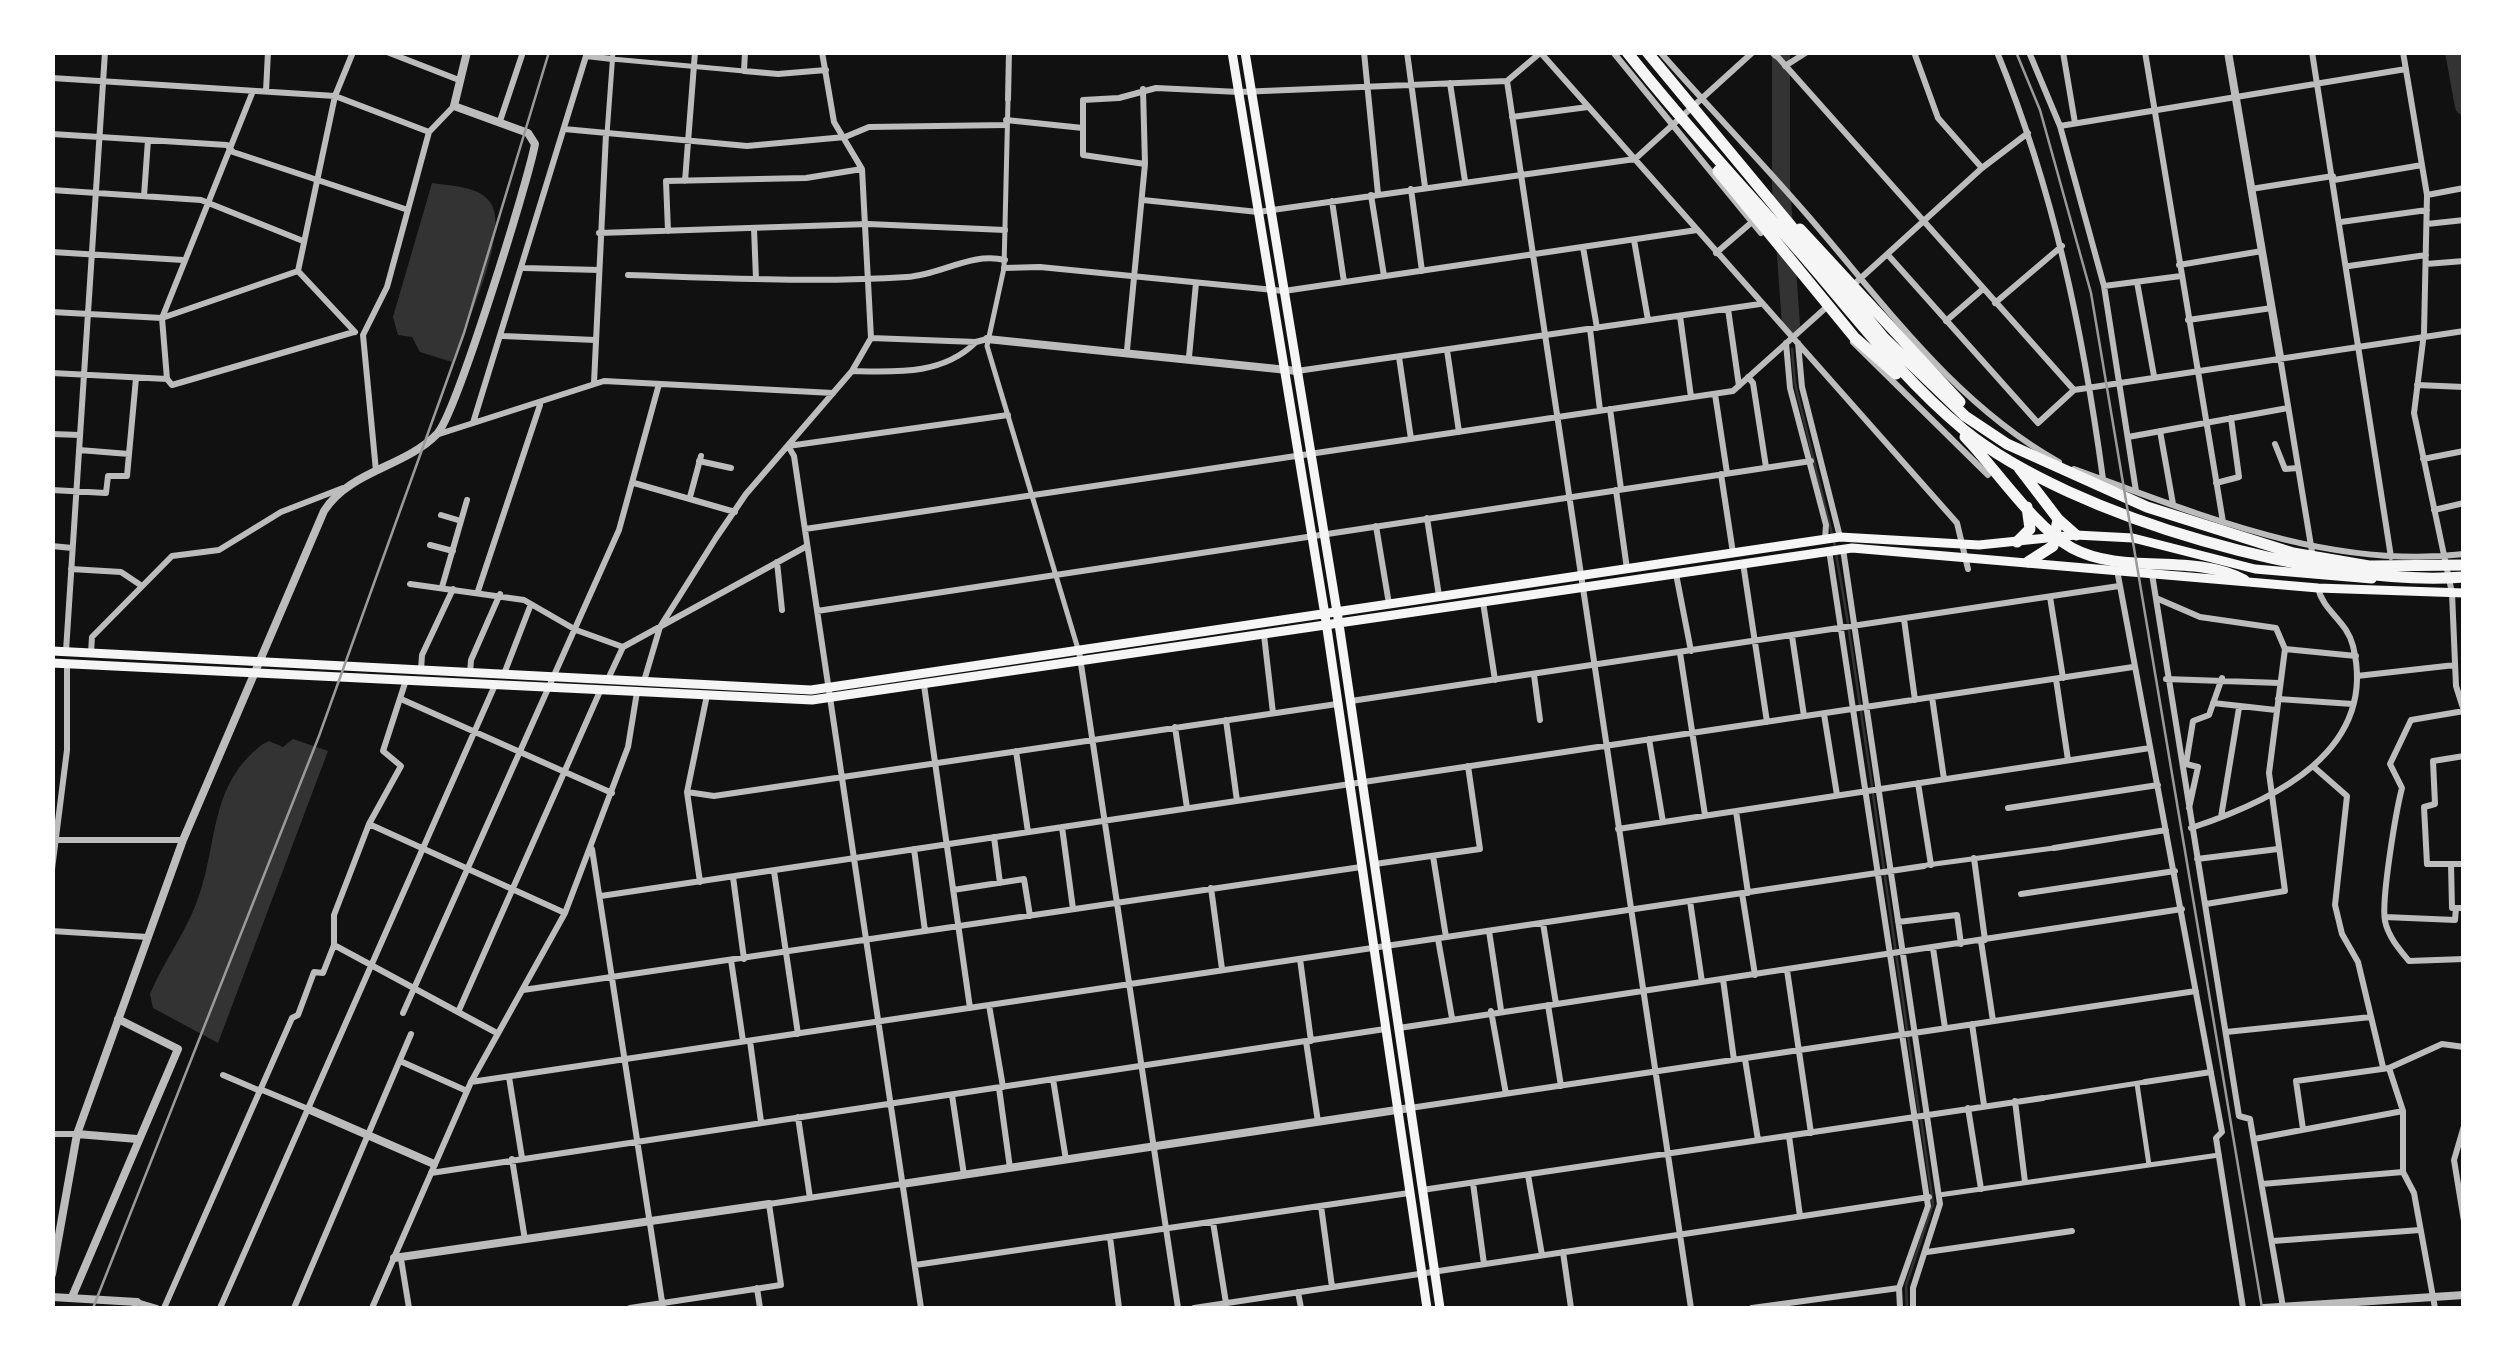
<!DOCTYPE html>
<style>
body{margin:0}
#map{position:relative;width:2516px;height:1361px;overflow:hidden;background:#111;font-family:Ubuntu,sans-serif}
canvas{display:block}
.frame{position:absolute;inset:0;border:55px solid #fff;pointer-events:none}
</style>
<div id="map">
<canvas width="2516" height="1361"></canvas>
<div class="frame"></div>
</div>
<script>
const c = document.querySelector('canvas').getContext('2d');
c.lineJoin = 'round';
function paint(path, color) { c.fillStyle = color; c.fill(path, 'evenodd'); }
function strokePath(path, color, width, dash) { c.strokeStyle = color; c.lineWidth = width; c.lineCap = dash ? 'butt' : 'round'; c.setLineDash(dash || []); c.stroke(path); }
paint(new Path2D(`
 M432,183c18,3 47,3 58,19 21,28 -25,126 -38,160l-32,-10 -8,-15 -14,-2 -5,-18z
 M293,739l35,12 -110,292 -65,-35 -3,-14c13,-31 34,-59 46,-90 23,-57 11,-118 67,-160l6,-3 14,6z`), '#333');
strokePath(new Path2D(`
 M1792,349l3,35 37,150
 M1834,542l14,81
 M1849,631l23,155
 M1873,794l46,318
 M1907,1308l-1,-23 27,-81 -12,-84`), '#333', 2.5);
strokePath(new Path2D(`
 M1781,52v133l10,140
 M2454,52l10,54`), '#333', 18);
strokePath(new Path2D(`
 M612,59l132,12
 M1008,100l-4,168 -17,78 91,303
 M607,134l6,-82
 M1927,865l127,-17
 M2137,1084l12,81
 M2043,1098l102,-16
 M1939,1195l280,-40`), '#bcbcbc', 5);
strokePath(new Path2D(`
 M387,52l72,28
 M745,52l-1,19 34,3 48,-4
 M1364,52l14,142
 M1407,52l18,135
 M1540,52l417,471 11,46
 M1613,52l148,181
 M1660,52c49,56 101,109 149,165 76,88 146,187 250,245
 M1914,52l24,66 44,50
 M1997,52c57,139 86,280 106,427
 M2029,52l31,74 44,160 32,205
 M2063,52l12,71
 M2145,52l78,470
 M2312,52l79,505
 M2403,52l24,143 -3,138 -10,80 38,180 4,93 8,25 -53,9 -21,44 12,24c-6,23 -21,112 -17,133 3,15 14,28 24,40l55,-2
 M1776,55l298,335
 M1785,66l22,-14
 M52,78l283,18 94,36
 M1507,81l184,1227
 M1450,83l15,98
 M253,91l-91,227 5,61 5,6 182,-53
 M266,91l2,-39
 M1008,99l1,-47
 M1512,117l76,-10
 M1006,120l77,8v27l62,9
 M500,121l23,-69
 M2060,126l346,-57
 M1083,128v-28l36,-2 37,-10 83,4 268,-11 33,-28
 M564,129l183,17 98,-9 24,-10 137,-2
 M52,134l175,11 6,7 175,58
 M2334,180l88,-15
 M685,181l10,-129
 M1411,189l11,82
 M2251,189l82,-13
 M52,190l149,10 102,41
 M1371,195l13,81
 M2427,195l37,-7
 M144,196l4,-56
 M1143,200l115,12 377,-53 118,-107
 M1332,201l12,81
 M2341,222l86,-12
 M2427,224l37,-4
 M754,228l2,51
 M668,231l-2,-50 140,-3 56,-9
 M599,233l269,-9 137,6
 M1634,240l14,80
 M1583,247l14,81
 M52,252l131,8
 M1716,253l36,-31
 M1888,255l150,168 36,-33
 M2426,264l38,-3
 M2179,265l83,-14
 M2349,266l77,-11
 M524,268l75,2
 M1004,268l36,-1 244,24 413,-61
 M298,271l37,-175 18,-44
 M298,271l57,61
 M628,275c93,3 187,8 279,2 34,-2 63,-25 98,-17
 M2137,282l17,94
 M2104,286l77,-10
 M1851,287l131,-119 46,-35
 M1995,303l67,-57
 M1728,309l11,77
 M52,312l110,6 136,-47
 M1680,316l11,81
 M2188,320l84,-12
 M1946,321l37,-32
 M1590,329l10,81
 M503,336l92,4
 M871,338l105,4 11,-3
 M1853,342l135,133
 M1786,343l4,45 36,137 -1,14
 M1798,343l4,44 38,150
 M1127,350l18,-186 -2,-75
 M1447,350l12,82
 M1189,357l7,-74
 M1399,357l12,82
 M2280,357l33,201
 M853,371c44,1 90,4 123,-29
 M1297,371l463,-67
 M52,373l115,6
 M1748,377l5,6 13,84
 M594,383l12,-249
 M2417,385l47,2
 M2074,390l390,-59
 M1715,394l12,79
 M1610,409l11,80
 M473,423l113,-367 26,3
 M2160,431l13,73
 M52,434l28,1
 M436,435l168,-54 229,12
 M2128,437l160,-29
 M2275,444l10,25 13,-1
 M79,450l50,4
 M2423,459l41,-8
 M699,461l32,7
 M2074,469c124,45 255,101 390,85
 M376,471l-13,-136 24,-48 42,-155 25,-26
 M1721,474l12,79
 M634,483l101,29
 M2216,483l23,-6 -8,-59
 M52,490l54,3 2,-17h19l9,-98
 M1616,490l11,79
 M690,497l11,-41
 M2434,510l30,-7
 M441,515l20,6
 M1427,518l12,78
 M1376,526l13,78
 M805,529l928,-138 97,-87
 M430,545l23,6
 M52,546l20,2
 M1843,549l97,655 -27,84v20
 M1829,550l99,656 -29,82 1,20
 M777,562l5,48
 M1743,563l24,159
 M71,569l50,3 18,12
 M2117,570l105,562 -6,6 27,170
 M1676,574l15,77
 M2152,574l87,542 11,3 33,188
 M410,584l114,16 52,30 47,17 184,-101
 M442,587l25,-87
 M478,591l62,-186
 M2050,597l13,81
 M2156,598l44,19 76,11 9,21 -16,124 16,118 -79,13
 M1483,602l12,78
 M817,611l994,-150
 M1904,619l11,81
 M1264,635l9,78
 M1792,636l12,80
 M2285,649l71,7
 M66,651l39,-599
 M1079,651l99,657
 M91,653l1,-16 80,-81 47,-6 62,-38 62,-24
 M1680,653l25,162
 M421,670l1,-15 31,-66
 M470,673l1,-13 29,-66
 M504,674l27,-70
 M1534,675l6,45
 M2357,676l98,-11
 M608,679l15,-32
 M2056,679l12,81
 M2166,679l114,4
 M644,681l16,-54 56,-89 30,-44 106,-123 19,-33 -9,-169 -28,-47 -12,-70
 M924,685l46,323
 M1932,697l12,82
 M401,699l211,94
 M2278,699l75,5
 M1351,701l768,-115
 M2213,703l63,7
 M1824,714l13,81
 M1226,720l11,81
 M1175,727l12,81
 M1649,739l14,83
 M1016,751l12,81
 M2464,756l-31,5 2,43 -11,3 3,57h37
 M2315,768l32,28 -12,109 7,29 16,28 25,105
 M1918,783l13,82
 M687,792l27,4 623,-92
 M2008,808l150,-23
 M2189,808l9,-41 -12,-3 7,-43 16,-6 13,-37
 M1736,811l12,82
 M2221,817l18,-109
 M369,824l196,89
 M1062,827l11,82
 M2191,828c82,-27 188,-77 162,-182 -6,-25 -30,-35 -35,-58
 M1618,829l532,-81
 M994,837l6,46
 M54,840h129
 M2054,848l112,-18
 M592,849l71,459
 M914,849l11,82
 M1433,856l13,81
 M1974,858l11,82
 M2197,859l81,-10
 M1375,864l105,-15 -12,-83
 M2451,864l1,44h12
 M52,869l15,-119v-86
 M774,871l24,163
 M733,877l11,82
 M700,882l-13,-90 20,-97
 M1211,888l11,81
 M953,890l71,-11 6,37
 M1742,893l13,82
 M2021,894l154,-23
 M601,896l1532,-229
 M1690,901l12,81
 M2385,917l70,3 1,-12
 M1898,922l59,-7 4,29
 M1543,923l13,81
 M52,931l96,6
 M1489,931l12,79
 M1438,939l14,79
 M1981,941l12,80
 M334,945l161,87
 M1933,948l12,80
 M1300,959l11,82
 M731,960l12,81
 M1787,970l24,163
 M1723,979l11,81
 M523,990l838,-123
 M989,1005l14,82
 M1548,1005l13,81
 M459,1010l142,-321
 M1491,1011l15,83
 M403,1013l216,-483 40,-146
 M1972,1024l12,81
 M1399,1028l783,-119
 M2226,1032l145,-15
 M750,1041l11,81
 M1306,1041l12,81
 M1745,1059l13,81
 M400,1061l67,30
 M2389,1068l14,43v61l11,21 21,115
 M223,1075l35,15
 M509,1077l13,81
 M1053,1079l13,81
 M471,1082l1453,-216
 M2145,1082l66,-10
 M999,1088l11,80
 M260,1089l48,20
 M952,1095l12,80
 M2015,1101l10,81
 M1410,1108l786,-117
 M1968,1108l13,81
 M798,1117l12,81
 M2464,1126l-10,34 10,61
 M2303,1129l-7,-48 93,-13 53,-24 22,3
 M52,1134h25
 M1789,1136l11,80
 M2254,1139l149,-28
 M512,1159l13,81
 M431,1173l954,-144
 M1528,1175l14,80
 M1473,1183l11,81
 M2262,1184l141,-12
 M1422,1190l621,-92
 M1321,1206l11,81
 M1213,1222l13,81
 M1110,1237l9,71
 M2273,1241l147,-11
 M1563,1252l8,56
 M1927,1252l145,-21
 M401,1259l8,49
 M915,1265l494,-72
 M757,1288l3,20
 M1298,1292l3,16
 M134,1308l3,-6 20,6
 M164,1308l128,-290 6,-3 16,-43 9,1 11,-28v-30l35,-91 32,-58 -18,-15 23,-71
 M220,1308l275,-623
 M294,1308l117,-274
 M372,1308l99,-226 94,-169 63,-166 9,-55
 M630,1308l151,-23 -12,-81 133,-20
 M921,1308l-127,-852 -6,-10 220,-31
 M1194,1308l735,-111
 M1752,1308l147,-20`), '#bcbcbc', 6);
strokePath(new Path2D(`
 M1773,52l3,3
 M2228,52l52,305
 M987,339l310,32
 M308,1109l126,55
 M77,1134l60,5
 M902,1184l508,-76
 M394,1258l375,-54
 M52,1274l25,-140 106,-294 141,-329c25,-40 81,-44 113,-77 19,-20 91,-252 98,-290l-7,-11 -74,-27 13,-54
 M52,1297l85,5
 M72,1297l106,-248 -60,-30
 M2264,1308l200,-13`), '#bcbcbc', 8);
strokePath(new Path2D(`
 M1232,52l93,563 102,693
 M1245,52l94,572 101,684
 M52,651l759,39 1029,-153 139,8 97,-10 57,3 122,31 117,10
 M52,663l760,37 1040,-152 466,40 146,5`), '#f5f5f5', 9);
strokePath(new Path2D(`
 M1627,52c55,70 115,134 173,200 53,61 101,126 164,178 109,88 361,158 500,147
 M1647,52l237,286 81,78 42,28 140,63 146,46 76,13 95,-1
 M1718,171l137,167 41,36
 M1800,229l160,173
 M1965,437c31,32 69,90 107,111 52,28 120,4 172,32
 M2019,468l39,51 -5,27 -25,16
 M2058,519l18,16
 M2017,542l13,-13 -3,-22`), '#f5f5f5', 11);
strokePath(new Path2D(`
 M2016,52l24,58 51,183 171,1015
 M93,1308l226,-572 145,-403 85,-281`), '#9a9a9a', 2.5);
</script>
